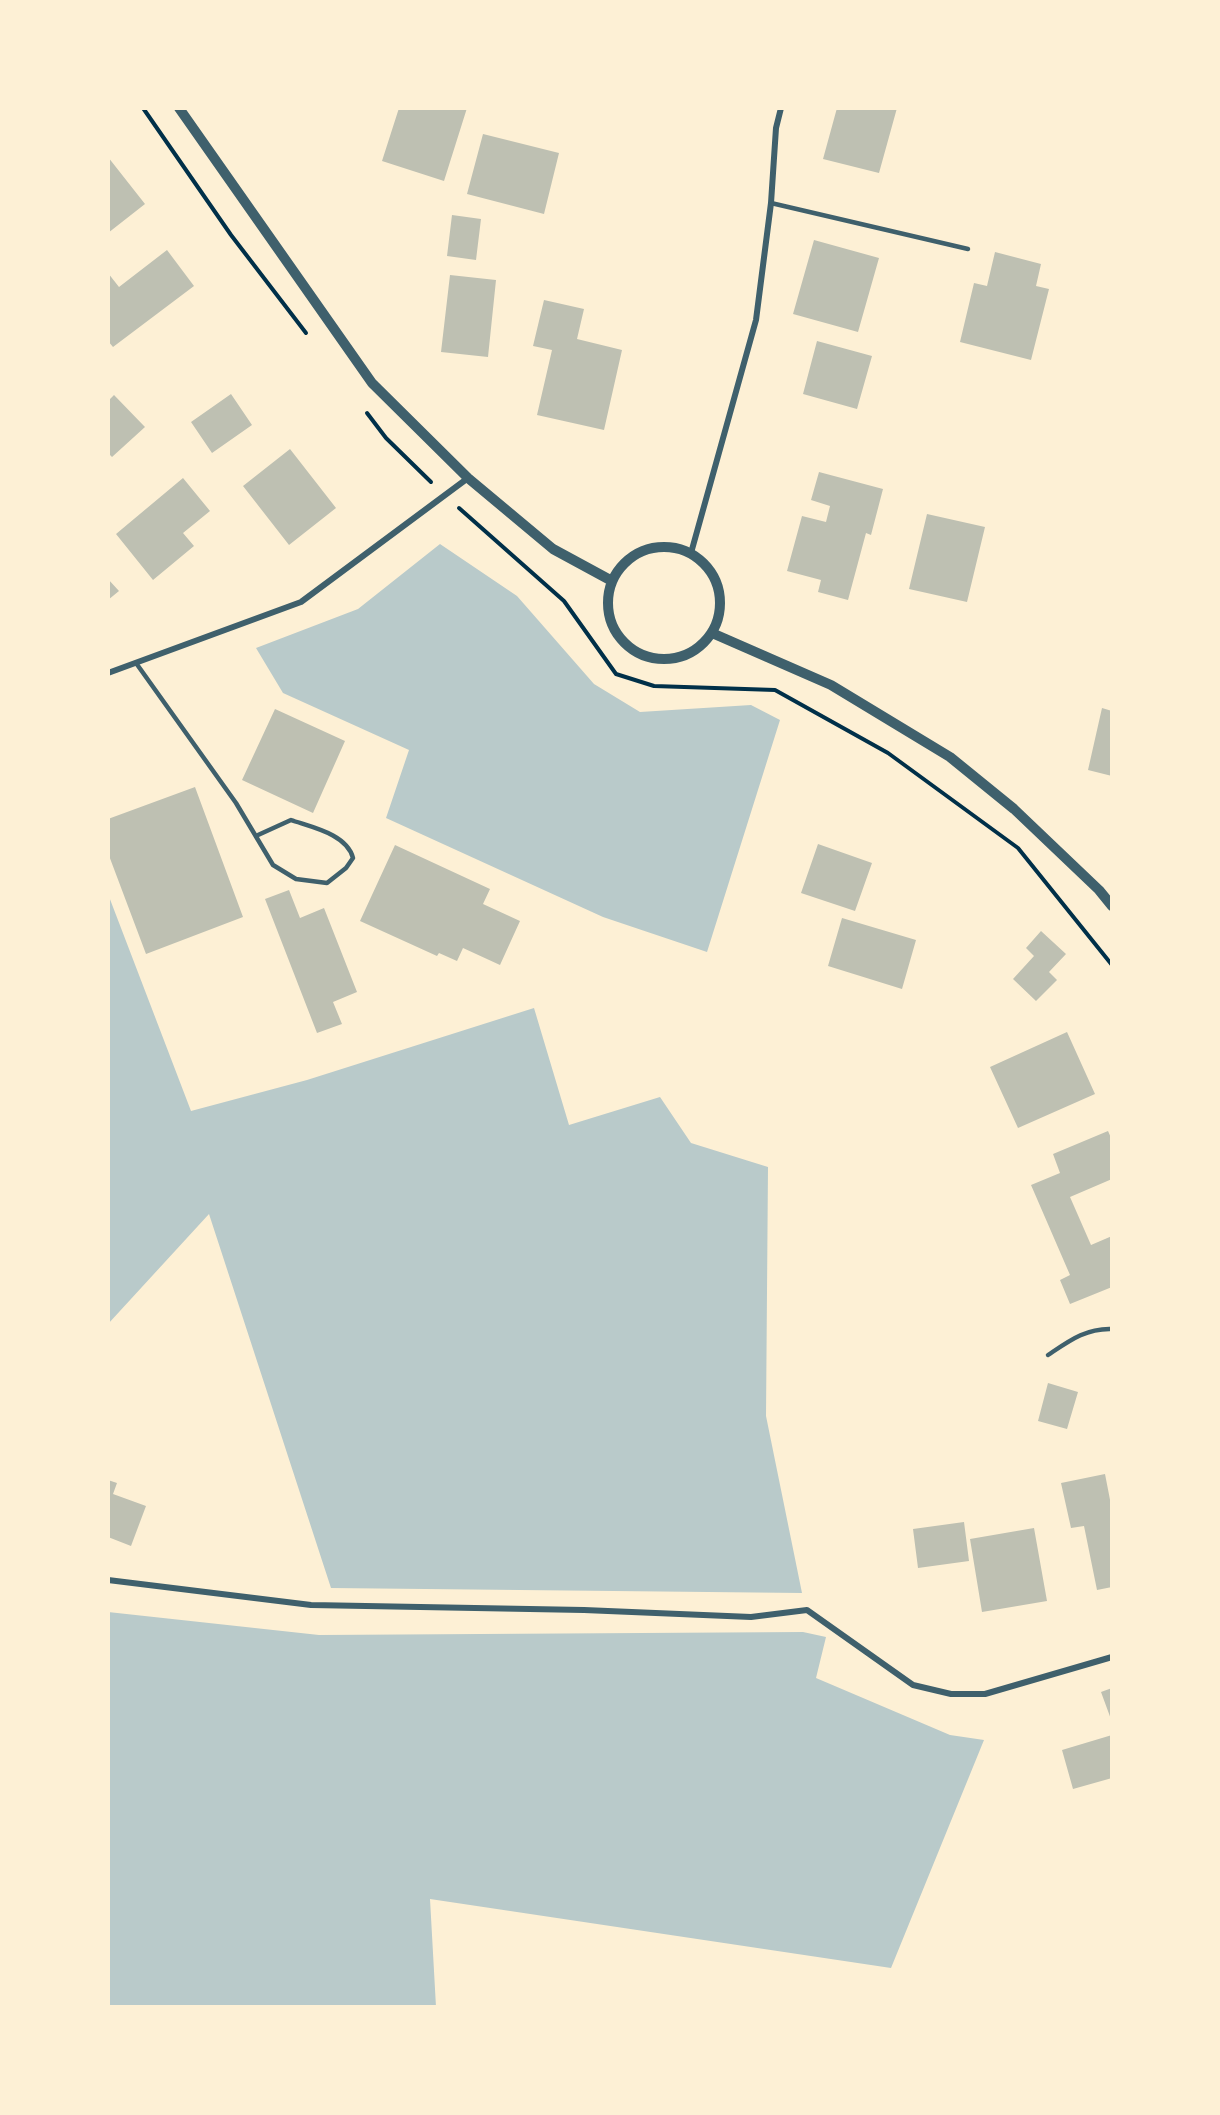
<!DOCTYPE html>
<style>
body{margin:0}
#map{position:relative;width:1220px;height:2115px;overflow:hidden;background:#fdf0d5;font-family:"DejaVu Sans",sans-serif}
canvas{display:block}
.frame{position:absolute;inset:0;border:110px solid #fdf0d5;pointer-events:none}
</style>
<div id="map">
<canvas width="1220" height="2115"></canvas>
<div class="frame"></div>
</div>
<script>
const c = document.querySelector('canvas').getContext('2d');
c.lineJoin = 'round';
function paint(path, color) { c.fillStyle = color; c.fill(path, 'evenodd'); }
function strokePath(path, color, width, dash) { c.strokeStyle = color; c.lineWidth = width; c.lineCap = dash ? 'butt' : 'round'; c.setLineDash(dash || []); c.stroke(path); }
paint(new Path2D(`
 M440,544l77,52 77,88 46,28 111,-7 29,15 -73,232 -104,-35 -217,-99 23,-68 -126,-57 -27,-45 102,-39z
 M108,894l83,217 116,-31 227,-72 35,117 91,-28 31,46 77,24 -2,249 36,177 -471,-5 -122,-374 -101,110z
 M108,1612l211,23 484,-3 23,5 -10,41 134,57 34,5 -93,228 -461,-69 6,108h-328z`), '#b9caca');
paint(new Path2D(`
 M399,108h68l-23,73 -62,-20z
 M837,108h60l-18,65 -56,-14z
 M483,134l76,19 -15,61 -77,-20z
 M108,157l37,47 -37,29z
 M452,215l29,4 -5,41 -29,-4z
 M814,240l65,18 -21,74 -65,-18z
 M167,250l27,36 -81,61 -5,-6v-68l11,14z
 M995,252l46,12 -5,22 13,3 -18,71 -71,-18 14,-59 13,3z
 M450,275l46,5 -8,77 -47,-5z
 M544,300l40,9 -7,30 45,11 -18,80 -67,-15 15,-65 -19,-4z
 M817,341l55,15 -15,53 -54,-15z
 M231,394l21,31 -40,28 -21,-31z
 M114,395l31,32 -33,30 -4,-4v-52z
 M290,449l46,59 -47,37 -46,-59z
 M819,472l64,17 -12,46 -5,-2 -18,67 -30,-8 3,-12 -34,-9 15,-55 24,6 4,-16 -19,-6z
 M183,478l27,33 -27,22 11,13 -41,34 -37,-46z
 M927,514l58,13 -18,75 -58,-13z
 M108,579l11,12 -11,9z
 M1102,708l10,3v65l-24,-6z
 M275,709l70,32 -32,72 -71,-33z
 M195,787l48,130 -97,37 -38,-101v-34z
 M818,844l54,19 -17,48 -54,-18z
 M395,845l95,44 -7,15 37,17 -20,44 -37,-17 -6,13 -18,-8 -2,3 -77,-35z
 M289,890l11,28 24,-10 33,84 -24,10 9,22 -25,9 -52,-134z
 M842,918l74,22 -14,49 -74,-23z
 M1041,931l25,23 -17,18 8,8 -21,21 -23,-22 21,-23 -8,-8z
 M1067,1032l28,62 -77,34 -28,-61z
 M1108,1131l4,9v39l-42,18 21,48 21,-9v51l-42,17 -10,-24 10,-5 -39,-90 29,-12 -7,-19z
 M1048,1383l30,9 -11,37 -29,-8z
 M1105,1474l7,36v77l-15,3 -13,-64 -13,2 -10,-45z
 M108,1480l9,3 -4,11 33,12 -15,40 -23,-9z
 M964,1522l5,39 -51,7 -5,-39z
 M1034,1528l13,73 -65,11 -12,-73z
 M1112,1688v34l-11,-30z
 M1112,1735v43l-39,11 -11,-39z`), '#bec0b2');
strokePath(new Path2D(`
 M143,108l88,127 75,98
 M367,413l19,25 45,44
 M459,508l105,93 52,73 38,12 121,4 113,63 130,95 94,117`), '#003049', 4);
strokePath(new Path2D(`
 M771,203l197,46
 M136,663l100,140 37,62 23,14 31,4 19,-15 7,-10c-6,-24 -42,-31 -62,-38l-33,15
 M1048,1355c21,-14 38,-27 64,-26`), '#3f606c', 4.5);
strokePath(new Path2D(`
 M691,553l65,-233 15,-117 5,-75 5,-20
 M108,673l193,-71 167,-124
 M108,1580l203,25 273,5 167,7 56,-7 106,75 38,9h34l127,-37`), '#3f606c', 6);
strokePath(new Path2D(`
 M179,108l193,275 96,95 85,71 59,32
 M608 603a56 56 0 1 1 112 0a56 56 0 1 1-112 0Z
 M712,633l119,52 119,72 64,52 85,81 13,16`), '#3f606c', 10);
</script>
